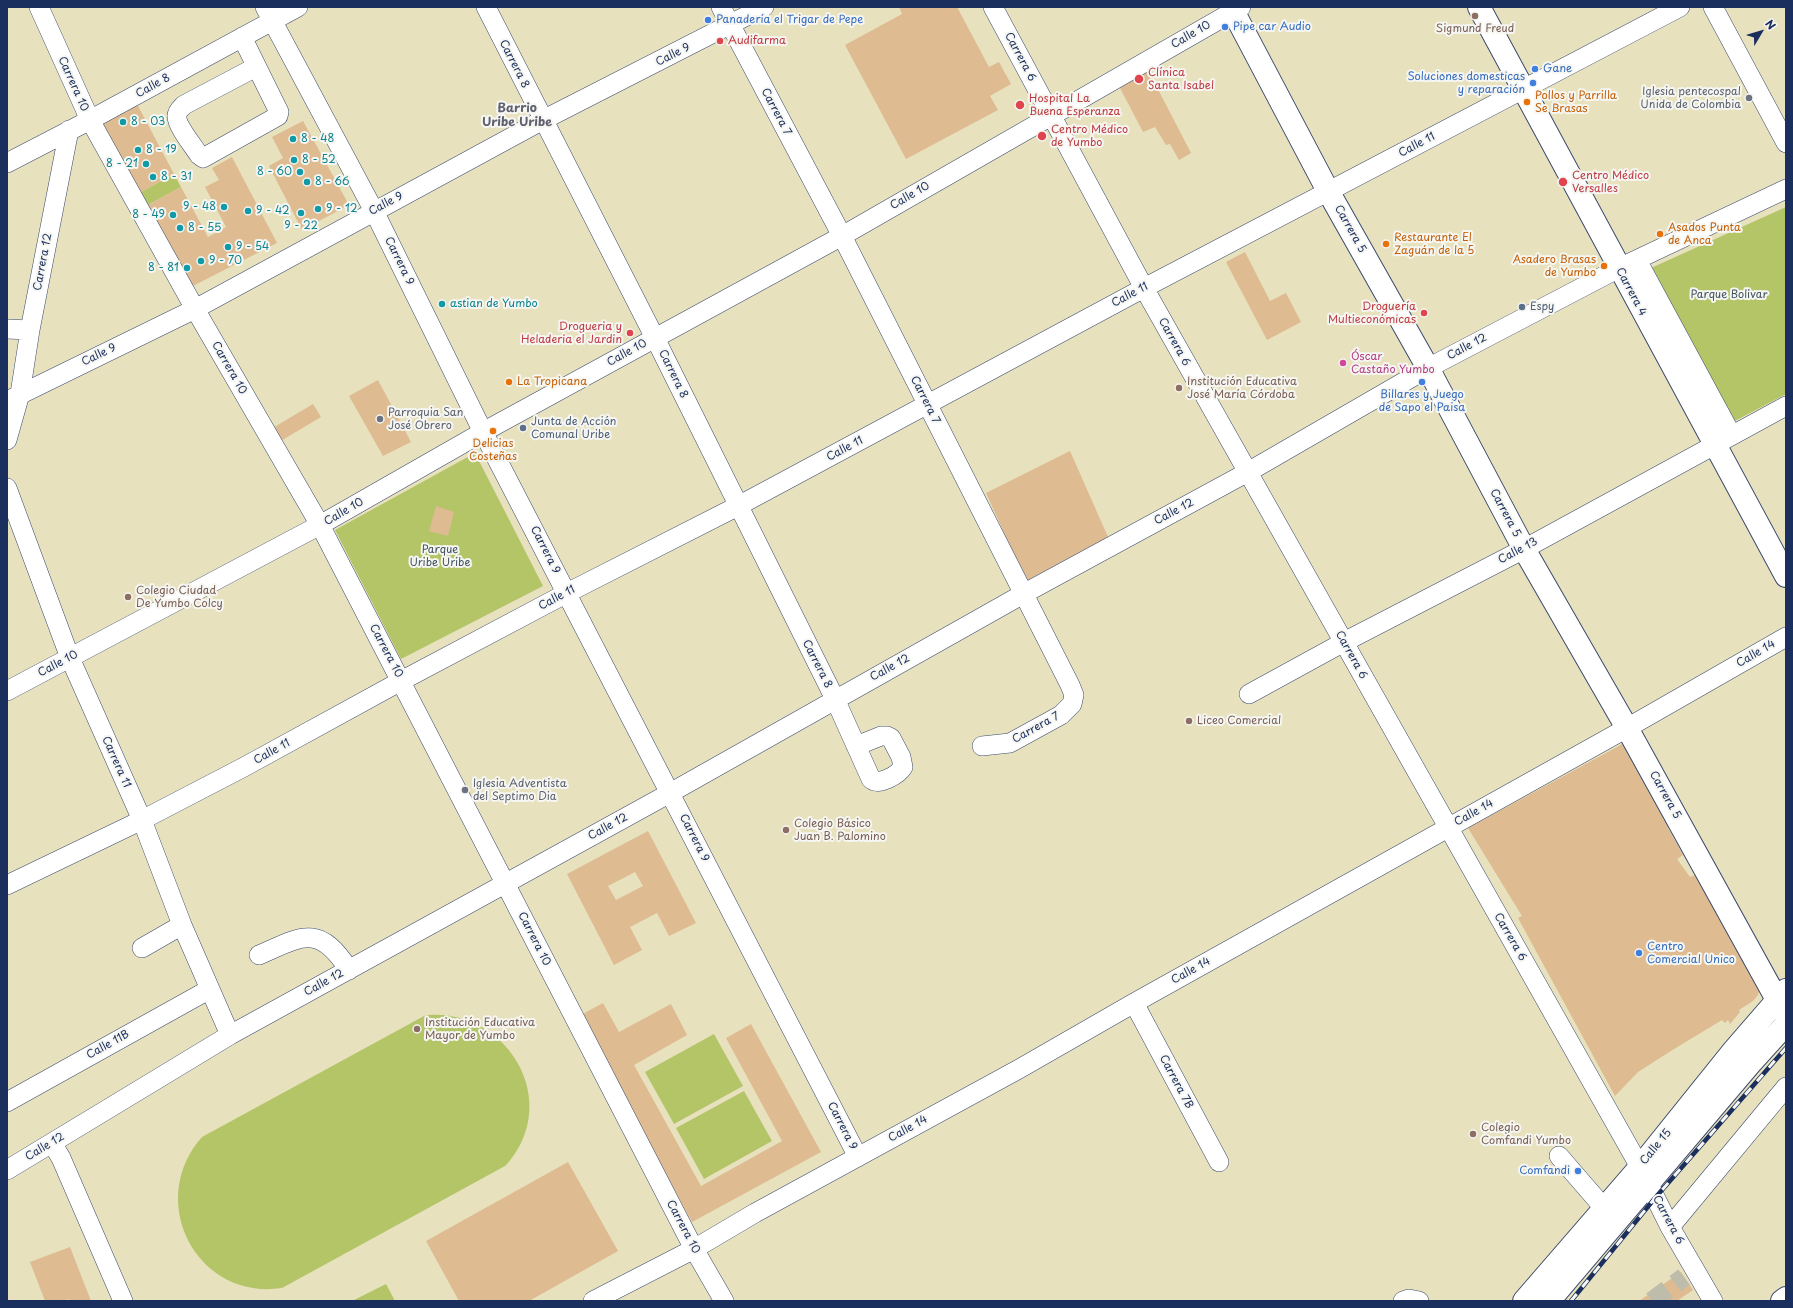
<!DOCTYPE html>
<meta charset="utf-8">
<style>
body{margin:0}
#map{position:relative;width:1793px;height:1308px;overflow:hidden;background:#e7e1be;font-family:"Playpen Sans",sans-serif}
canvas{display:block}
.frame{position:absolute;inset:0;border:8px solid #1b2f5e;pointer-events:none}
.north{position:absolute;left:1741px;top:12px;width:40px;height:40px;-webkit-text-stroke:3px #f6f6f2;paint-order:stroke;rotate:52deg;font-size:11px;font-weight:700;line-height:16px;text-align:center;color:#1b2f5e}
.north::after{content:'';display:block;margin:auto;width:14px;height:18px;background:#1b2f5e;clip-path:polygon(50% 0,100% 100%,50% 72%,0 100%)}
</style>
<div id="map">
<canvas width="1793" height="1308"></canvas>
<div class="frame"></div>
<div class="north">N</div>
</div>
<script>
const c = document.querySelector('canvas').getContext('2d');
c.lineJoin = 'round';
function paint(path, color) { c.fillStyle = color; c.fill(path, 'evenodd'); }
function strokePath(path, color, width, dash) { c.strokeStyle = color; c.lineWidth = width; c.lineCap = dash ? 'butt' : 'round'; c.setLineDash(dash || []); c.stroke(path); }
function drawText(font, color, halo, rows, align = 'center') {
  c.font = font + ' "Playpen Sans",sans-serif'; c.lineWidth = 4; c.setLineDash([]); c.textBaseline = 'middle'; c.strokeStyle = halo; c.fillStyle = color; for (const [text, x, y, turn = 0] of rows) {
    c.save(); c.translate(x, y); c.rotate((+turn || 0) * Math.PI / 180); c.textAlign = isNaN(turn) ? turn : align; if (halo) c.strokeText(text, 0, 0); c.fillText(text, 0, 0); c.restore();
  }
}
paint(new Path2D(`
 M174,174l7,13 -35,19 -7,-13z
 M1786,207v187l-53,28 -82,-154z
 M475,453l68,133 -142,73 -66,-129z
 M429,1015c78,-5 133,85 79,148l-3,3 -223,122c-85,13 -137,-87 -80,-151l222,-121z
 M714,1034l29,52 -69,38 -29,-52z
 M744,1091l28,50 -68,38 -28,-51z
 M386,1284l9,17h-43z`), '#b4c568');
paint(new Path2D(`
 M899,7h58l32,60 10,-5 12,22 -21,12 8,14 -92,49 -61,-114 57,-31z
 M1147,68l44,85 -12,7 -9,-16 -4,1 -11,-18 -12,5 -23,-44z
 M137,104l37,70 -35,19 -38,-69z
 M303,121l46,84 -47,25 -33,-64 14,-8 -11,-21z
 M232,157l45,86 -88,45 -43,-82 35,-19 27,50 18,-10 -21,-40 14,-7 -7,-12z
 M1245,252l25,49 16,-8 15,29 -34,18 -41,-78z
 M378,380l33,62 -28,14 -34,-60z
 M313,404l8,13 -42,25 -8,-13z
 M1070,451l38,86 -82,44 -40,-88z
 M436,506l18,6 -6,24 -19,-5z
 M1626,742l47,82 -5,4 15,27 -6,4 13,18 5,-2 65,113 -2,7 -5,6 -14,9 1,2 -10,12 -2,-4 -3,3 -3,-3 -48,29 -36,23 -23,24 -97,-178 4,-2 -54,-88z
 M648,831l48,92 -27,13 -12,-23 -27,14 12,23 -28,15 -47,-91zM635,872l8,14 -27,14 -8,-14z
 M603,1003l16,29 52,-28 16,31 -53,30 67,121 81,-45 -56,-103 25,-14 70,128 -129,70 -113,-206z
 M568,1162l50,89 -89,50h-70l-33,-60z
 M70,1247l21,54h-21l-1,-2 -5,2h-19l-15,-39z
 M1681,1272l12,18 -16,11h-38z`), '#debb90');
strokePath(new Path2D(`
 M1652,1301l32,-24`), '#bebdab', 19, [19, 10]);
const minor = new Path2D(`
 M39,7l51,113 105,189 125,216 374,724 30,52
 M265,7l109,204 109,221 375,725
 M486,7l169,331 180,361 36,80c8,7 27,-4 32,-12l-2,-10 -10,-19 -4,-2h-6l-25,10
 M721,7l121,229 228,449 4,10 -2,9 -11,11 -51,28 -28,3
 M993,7l151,281 496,879 30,60 43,74
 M1713,7l73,136
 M242,37l37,75 -1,4 -75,42 -4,-3c-5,-8 -23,-30 -22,-39 0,-5 4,-8 7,-11l72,-38
 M7,163l83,-43 208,-113
 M1637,260l94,174
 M7,329l23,1
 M7,401l188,-92 348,-189 221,-113
 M7,440l13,-46 10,-64 39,-200
 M7,488l63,170 72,162 40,105 48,110
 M7,691l313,-166 163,-93 359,-196 399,-229
 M1249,694l95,-52 180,-93 262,-143
 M7,885l135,-65 102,-53 157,-86 166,-88 171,-87 406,-218 536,-281
 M142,948l40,-23
 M259,955c43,-19 60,-32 90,15
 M1134,1003l85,159
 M7,1102l203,-113
 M52,1143l9,15 62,143
 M1559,1156l45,52
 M7,1170l223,-135 440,-242 355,-200 223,-121 180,-104 191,-100 167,-79
 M1670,1227l116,-140
 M593,1301l101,-52 61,-36 264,-144 115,-66 493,-275 159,-91
 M1403,1301l6,-2 10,2`);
const major = new Path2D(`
 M1231,7l97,184 100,177 96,181 103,179 159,288
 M1479,7l307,569
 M1524,1301l116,-134 94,-117 52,-60
 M1549,1301l201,-237 36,-40
 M1782,1301l4,-3`);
strokePath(minor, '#3a4a6c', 20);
strokePath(major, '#3a4a6c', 24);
strokePath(minor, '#fff', 19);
strokePath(major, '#fff', 22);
const rail = new Path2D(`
 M1571,1301l84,-103 131,-150`);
strokePath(rail, '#1b2f5e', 4.5);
strokePath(rail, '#f6f6f2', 3, [9]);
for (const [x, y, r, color] of [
 [1475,16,4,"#8d6e63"],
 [708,20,4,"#3f7fe0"],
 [1225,27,4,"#3f7fe0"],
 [720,41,4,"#e0444e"],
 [1535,69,4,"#3f7fe0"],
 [1139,79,5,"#e0444e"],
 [1533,83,4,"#3f7fe0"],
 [1749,98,4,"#6b7280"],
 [1527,102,4,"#e8710a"],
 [1020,105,5,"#e0444e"],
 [123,122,4,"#0f9aa8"],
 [1042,136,5,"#e0444e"],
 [293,139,4,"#0f9aa8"],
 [138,150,4,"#0f9aa8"],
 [294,160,4,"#0f9aa8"],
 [146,164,4,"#0f9aa8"],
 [300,172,4,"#0f9aa8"],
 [153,177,4,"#0f9aa8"],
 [307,182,4,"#0f9aa8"],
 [1563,182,5,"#e0444e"],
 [224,207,4,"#0f9aa8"],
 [318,209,4,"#0f9aa8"],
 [248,211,4,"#0f9aa8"],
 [301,213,4,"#0f9aa8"],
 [173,215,4,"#0f9aa8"],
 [180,228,4,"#0f9aa8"],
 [1660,234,4,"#e8710a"],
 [1386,244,4,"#e8710a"],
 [228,247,4,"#0f9aa8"],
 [201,261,4,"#0f9aa8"],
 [1604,266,4,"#e8710a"],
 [187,268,4,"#0f9aa8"],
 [442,304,4,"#0f9aa8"],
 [1522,307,4,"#5c6f8a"],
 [1424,313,4,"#e0444e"],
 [630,333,4,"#e0444e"],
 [1343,363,4,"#d1479c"],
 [509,382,4,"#e8710a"],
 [1422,382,4,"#3f7fe0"],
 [1179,388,4,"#8d6e63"],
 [380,419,4,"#6b7280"],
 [523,428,4,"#5c6f8a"],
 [493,431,4,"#e8710a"],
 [128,597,4,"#8d6e63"],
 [1189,721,4,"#8d6e63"],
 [465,790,4,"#6b7280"],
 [786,830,4,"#8d6e63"],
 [1639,953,4,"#3f7fe0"],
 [417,1029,4,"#8d6e63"],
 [1473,1134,4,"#8d6e63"],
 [1578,1171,4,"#3f7fe0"]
]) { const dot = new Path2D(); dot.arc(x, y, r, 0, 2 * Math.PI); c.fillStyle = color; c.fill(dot); strokePath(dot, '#f6f6f2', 1.5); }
drawText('11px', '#366cbe', '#f6f6f2', [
 ["Panadería el Trigar de Pepe",716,20],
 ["Pipe car Audio",1233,27],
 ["Gane",1543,69],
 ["Soluciones domesticas",1525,77,"right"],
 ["y reparación",1525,90,"right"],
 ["Billares y Juego",1422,395,"center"],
 ["de Sapo el Paisa",1422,408,"center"],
 ["Centro",1647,947],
 ["Comercial Unico",1647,960],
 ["Comfandi",1570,1171,"right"]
], 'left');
drawText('11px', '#785e54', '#f6f6f2', [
 ["Sigmund Freud",1475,29,"center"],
 ["Institución Educativa",1187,382],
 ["José María Córdoba",1187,395],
 ["Colegio Ciudad",136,591],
 ["De Yumbo Colcy",136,604],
 ["Liceo Comercial",1197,721],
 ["Colegio Básico",794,824],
 ["Juan B. Palomino",794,837],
 ["Institución Educativa",425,1023],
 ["Mayor de Yumbo",425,1036],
 ["Colegio",1481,1128],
 ["Comfandi Yumbo",1481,1141]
], 'left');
drawText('11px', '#1b2f5e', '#f6f6f2', [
 ["Calle 10",1191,35,-30],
 ["Calle 9",673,55,-27],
 ["Carrera 6",1020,57,62],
 ["Carrera 8",514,64,63],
 ["Carrera 10",73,84,66],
 ["Calle 8",153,86,-29],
 ["Carrera 7",776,112,62],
 ["Calle 11",1417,145,-28],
 ["Calle 10",910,196,-30],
 ["Calle 9",386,204,-28],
 ["Carrera 5",1350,229,61],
 ["Carrera 9",399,261,64],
 ["Carrera 12",43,262,-79],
 ["Carrera 4",1631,292,62],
 ["Calle 11",1130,295,-28],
 ["Carrera 6",1174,342,61],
 ["Calle 12",1467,347,-28],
 ["Calle 10",627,353,-29],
 ["Calle 9",99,355,-26],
 ["Carrera 10",229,368,60],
 ["Carrera 8",673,374,64],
 ["Carrera 7",925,400,63],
 ["Calle 11",845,449,-28],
 ["Calle 10",344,512,-30],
 ["Calle 12",1174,512,-28],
 ["Carrera 5",1505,513,62],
 ["Carrera 9",545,550,63],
 ["Calle 13",1518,551,-28],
 ["Calle 11",557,598,-28],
 ["Carrera 10",386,651,62],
 ["Calle 14",1756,654,-30],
 ["Carrera 6",1351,655,61],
 ["Calle 10",58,664,-28],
 ["Carrera 8",817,664,63],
 ["Calle 12",890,668,-29],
 ["Carrera 7",1036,728,-29],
 ["Calle 11",272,752,-29],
 ["Carrera 11",116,762,66],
 ["Carrera 5",1665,795,61],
 ["Calle 14",1474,813,-29],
 ["Calle 12",608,827,-29],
 ["Carrera 9",694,838,63],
 ["Carrera 6",1510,937,60],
 ["Carrera 10",534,939,63],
 ["Calle 14",1191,971,-29],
 ["Calle 12",324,983,-29],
 ["Calle 11B",108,1045,-29],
 ["Carrera 7B",1176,1082,62],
 ["Carrera 9",842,1126,63],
 ["Calle 14",908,1129,-29],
 ["Calle 12",45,1147,-31],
 ["Calle 15",1656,1147,-51],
 ["Carrera 6",1668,1220,62],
 ["Carrera 10",683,1227,62]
]);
drawText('11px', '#be3a42', '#f6f6f2', [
 ["Audifarma",728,41],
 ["Clínica",1148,73],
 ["Santa Isabel",1148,86],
 ["Hospital La",1029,99],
 ["Buena Esperanza",1029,112],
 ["Centro Médico",1051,130],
 ["de Yumbo",1051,143],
 ["Centro Médico",1572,176],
 ["Versalles",1572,189],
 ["Droguería",1416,307,"right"],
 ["Multieconómicas",1416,320,"right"],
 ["Drogueria y",622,327,"right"],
 ["Heladeria el Jardin",622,340,"right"]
], 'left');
drawText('11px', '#5b616d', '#f6f6f2', [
 ["Iglesia pentecospal",1741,92,"right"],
 ["Unida de Colombia",1741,105,"right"],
 ["Parroquia San",388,413],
 ["José Obrero",388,426],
 ["Iglesia Adventista",473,784],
 ["del Septimo Dia",473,797]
], 'left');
drawText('11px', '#c56008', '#f6f6f2', [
 ["Pollos y Parrilla",1535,96],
 ["Se Brasas",1535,109],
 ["Asados Punta",1668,228],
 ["de Anca",1668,241],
 ["Restaurante El",1394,238],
 ["Zaguán de la 5",1394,251],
 ["Asadero Brasas",1596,260,"right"],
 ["de Yumbo",1596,273,"right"],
 ["La Tropicana",517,382],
 ["Delicias",493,444,"center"],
 ["Costeñas",493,457,"center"]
], 'left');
drawText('11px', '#0d838f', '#f6f6f2', [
 ["8 - 03",131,122],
 ["8 - 48",301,139],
 ["8 - 19",146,150],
 ["8 - 52",302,160],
 ["8 - 21",138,164,"right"],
 ["8 - 60",292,172,"right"],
 ["8 - 31",161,177],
 ["8 - 66",315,182],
 ["9 - 48",216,207,"right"],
 ["9 - 12",326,209],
 ["9 - 42",256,211],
 ["8 - 49",165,215,"right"],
 ["9 - 22",301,226,"center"],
 ["8 - 55",188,228],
 ["9 - 54",236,247],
 ["9 - 70",209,261],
 ["8 - 81",179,268,"right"],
 ["astian de Yumbo",450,304]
], 'left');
drawText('11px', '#415460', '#f6f6f2', [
 ["Parque Bolivar",1729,295],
 ["Parque",440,550],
 ["Uribe Uribe",440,563]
]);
drawText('11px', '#4e5e75', '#f6f6f2', [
 ["Espy",1530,307],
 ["Junta de Acción",531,422],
 ["Comunal Uribe",531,435]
], 'left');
drawText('11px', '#b23c85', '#f6f6f2', [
 ["Óscar",1351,357],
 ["Castaño Yumbo",1351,370]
], 'left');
drawText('bold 12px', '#5f6070', '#f6f6f2', [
 ["Barrio",517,109],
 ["Uribe Uribe",517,123]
]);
</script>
